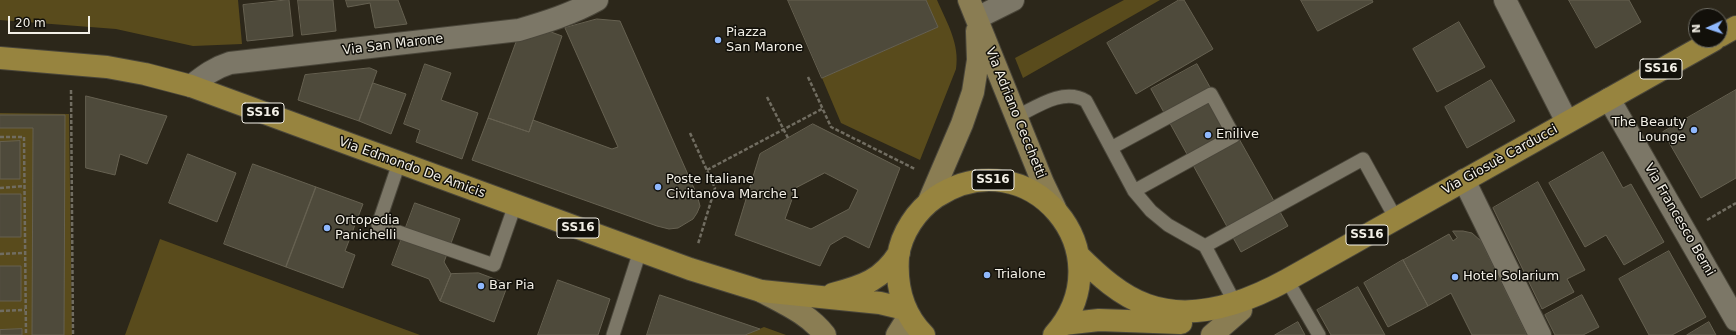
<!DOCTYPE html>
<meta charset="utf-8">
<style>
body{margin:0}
#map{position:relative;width:1736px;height:335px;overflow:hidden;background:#2c271a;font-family:"DejaVu Sans",sans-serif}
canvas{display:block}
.north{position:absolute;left:1688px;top:8px;width:40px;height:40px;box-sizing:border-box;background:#12100a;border:1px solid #6c6a62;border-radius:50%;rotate:267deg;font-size:11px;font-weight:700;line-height:16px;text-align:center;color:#f3f0e7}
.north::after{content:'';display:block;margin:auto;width:14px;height:18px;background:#8fb8fd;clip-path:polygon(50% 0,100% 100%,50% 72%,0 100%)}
.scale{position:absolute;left:8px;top:16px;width:82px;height:18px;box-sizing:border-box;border:2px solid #f3f0e7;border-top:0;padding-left:5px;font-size:12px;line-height:14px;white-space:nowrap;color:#f3f0e7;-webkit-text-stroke:3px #12100a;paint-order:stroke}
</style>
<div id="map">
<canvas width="1736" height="335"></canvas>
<div class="north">N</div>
<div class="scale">20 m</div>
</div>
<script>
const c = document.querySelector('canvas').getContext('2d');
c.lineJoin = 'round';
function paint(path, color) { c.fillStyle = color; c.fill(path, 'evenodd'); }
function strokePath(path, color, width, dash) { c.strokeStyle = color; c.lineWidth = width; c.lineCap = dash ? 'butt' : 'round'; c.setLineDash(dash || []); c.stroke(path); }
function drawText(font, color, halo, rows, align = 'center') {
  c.font = font + ' "DejaVu Sans",sans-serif'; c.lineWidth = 3; c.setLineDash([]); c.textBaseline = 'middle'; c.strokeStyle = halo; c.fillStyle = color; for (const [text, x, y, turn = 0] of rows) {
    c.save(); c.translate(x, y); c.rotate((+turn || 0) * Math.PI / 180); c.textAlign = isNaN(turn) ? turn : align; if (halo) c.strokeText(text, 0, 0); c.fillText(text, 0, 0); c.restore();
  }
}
paint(new Path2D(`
 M0,0h238l4,44 -49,2 -77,-17 -116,-9z
 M926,0h11c10,23 23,44 19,69l-36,91 -79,-37 -19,-45 116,-51z
 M1124,0h36l-137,78 -8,-20z
 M0,113l69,1 3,221h-72z
 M160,239l260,96h-295z
 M764,327l22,8h-41z`), '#594b1c');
const building = new Path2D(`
 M289,0l4,36 -46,5 -4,-36z
 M298,0h35l3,31 -34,4z
 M346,0h52l9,24 -32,4 -5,-25 -22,4z
 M788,0h138l12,27 -116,51z
 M1179,0h5l29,49 -77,45 -29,-51z
 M1301,0h71l1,2 -55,29z
 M1569,0h60l12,22 -45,26z
 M597,19l23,2 77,174 3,11 -3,7 -4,6 -15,9 -9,1 -12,-3 -185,-66 16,-42 41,14 4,-12 79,29 6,-2 -53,-119z
 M1459,22l26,45 -48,25 -24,-43z
 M551,32l11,4 -33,96 -41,-14 28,-76z
 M425,64l26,9 -10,27 37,13 -16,46 -46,-17 4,-12 -16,-6z
 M1197,64l91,162 -47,26 -90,-163z
 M370,68l7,3 -18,50 -61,-21 7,-25z
 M1491,80l24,41 -48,27 -22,-41z
 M373,83l33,11 -15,40 -32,-13z
 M1736,90v88l-35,20 -38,-66z
 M86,96l81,20 -20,48 -27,-10 -5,21 -29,-7z
 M0,115h65l-1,220h-32l1,-207h-33z
 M813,124l87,44 -31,80 -24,-12 -15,9 -10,21 -85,-31 25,-81zM825,173l33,17 -9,19 -38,20 -26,-10 11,-31z
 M20,141v38h-20v-37z
 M1603,152l20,36 8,-4 33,58 -40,23 -18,-30 -21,12 -36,-64z
 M188,154l48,19 -19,49 -48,-19z
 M253,164l63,23 -30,80 -62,-23z
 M1538,182l47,88 -18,9 7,13 -32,17 -49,-101z
 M316,187l47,17 -18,47 10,4 -12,33 -57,-21z
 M0,194h21v43h-21z
 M415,203l45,16 -16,43 7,12 -11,27 -11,-22 -37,-14z
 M1453,231h10l9,2 9,8 46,94h-55l-21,-42 -23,13 -25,-46 46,-26 4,7 4,-3z
 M1669,251l37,66 -34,18h-23l-30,-56z
 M1403,260l25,46 -40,21 -24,-44z
 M0,266h21v35h-21z
 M479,273l29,11 -14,38 -54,-21 11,-27z
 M558,280l52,19 -12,36h-60z
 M1358,287l27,48h-54l-14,-25z
 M660,295l100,34 -15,6h-98z
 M1582,295l17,32 -16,8h-28l-10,-20z
 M1298,322l7,13h-30z
 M1709,322l7,13h-29z
 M22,329v6h-22v-5z`);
paint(building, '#4e4a3b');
strokePath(building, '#666151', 1);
const lane = new Path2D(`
 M1016,117c20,-10 48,-30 70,-16l48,90 17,20 17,14 37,21 158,-87 33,60
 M1111,148l100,-54 23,42 -100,55
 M399,163l-21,62 116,40 21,-60
 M1205,246l30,57
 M1287,280l32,55
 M613,335l27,-84`);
const street = new Path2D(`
 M1505,0l62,122
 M977,18l36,-18
 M191,86c13,-10 23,-18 39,-23l289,-33c27,-8 53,-16 78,-30
 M1609,99l127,221
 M1464,180l76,155`);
const secondary = new Path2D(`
 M969,0l74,183 12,25
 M929,201l33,-77 11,-32 5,-32 -1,-29
 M761,291c22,12 48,23 64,44
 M897,335l12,-19
 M1212,335l29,-25`);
const primary = new Path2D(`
 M1720,36l16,-9
 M0,58l107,9 38,7 46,12 499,183 71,22 119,12 25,6
 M1079,256c19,19 42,40 68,49 47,17 100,-3 140,-25l427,-240
 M833,294c30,-8 49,-14 66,-41
 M1063,324l36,-4 82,3
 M924,335c-21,-21 -28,-49 -26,-78 3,-24 19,-47 38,-60 93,-61 191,56 118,138`);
strokePath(lane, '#4a463a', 15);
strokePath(street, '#4a463a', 24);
strokePath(secondary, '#4a463a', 24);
strokePath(primary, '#4a463a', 24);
strokePath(new Path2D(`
 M808,77l23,50 84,42
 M71,90l2,245
 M767,97l21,41
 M690,133l25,55 -17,56
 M0,137h24l2,198
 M707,170l115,-61
 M0,188l24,-2
 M1707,220l29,-17
 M0,254l25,-1
 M0,311l25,-1`), '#716d61', 2.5, [4, 2]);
strokePath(lane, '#7c7767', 13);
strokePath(street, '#7c7767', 22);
strokePath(secondary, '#8a7d53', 22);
strokePath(primary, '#97843f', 22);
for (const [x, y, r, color] of [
 [718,40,4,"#8fb8fd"],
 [1694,130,4,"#8fb8fd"],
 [1208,135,4,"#8fb8fd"],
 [658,187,4,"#8fb8fd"],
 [327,228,4,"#8fb8fd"],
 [987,275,4,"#8fb8fd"],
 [1455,277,4,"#8fb8fd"],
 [481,286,4,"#8fb8fd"]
]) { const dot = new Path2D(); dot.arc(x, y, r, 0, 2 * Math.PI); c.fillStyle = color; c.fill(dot); strokePath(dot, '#12100a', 1.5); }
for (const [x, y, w] of [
 [1661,69,42],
 [263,113,42],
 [993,180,42],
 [578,228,42],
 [1367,235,42]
]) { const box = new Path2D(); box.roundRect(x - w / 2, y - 10, w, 20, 3); c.fillStyle = '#12100a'; c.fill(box); strokePath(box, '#f3f0e7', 1); }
drawText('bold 12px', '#f3f0e7', null, [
 ["SS16",1661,69],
 ["SS16",263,113],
 ["SS16",993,180],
 ["SS16",578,228],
 ["SS16",1367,235]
]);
drawText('13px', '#f3f0e7', '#12100a', [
 ["Piazza",726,33],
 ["San Marone",726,48],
 ["The Beauty",1686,123,"right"],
 ["Lounge",1686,138,"right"],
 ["Enilive",1216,135],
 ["Poste Italiane",666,180],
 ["Civitanova Marche 1",666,195],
 ["Ortopedia",335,221],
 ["Panichelli",335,236],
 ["Trialone",995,275],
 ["Hotel Solarium",1463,277],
 ["Bar Pia",489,286]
], 'left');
drawText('13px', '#f3f0e7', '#12100a', [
 ["Via San Marone",393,45,-7],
 ["Via Adriano Cecchetti",1015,113,68],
 ["Via Giosuè Carducci",1500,160,-29],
 ["Via Edmondo De Amicis",412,168,20],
 ["Via Francesco Berni",1679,220,60]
]);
</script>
